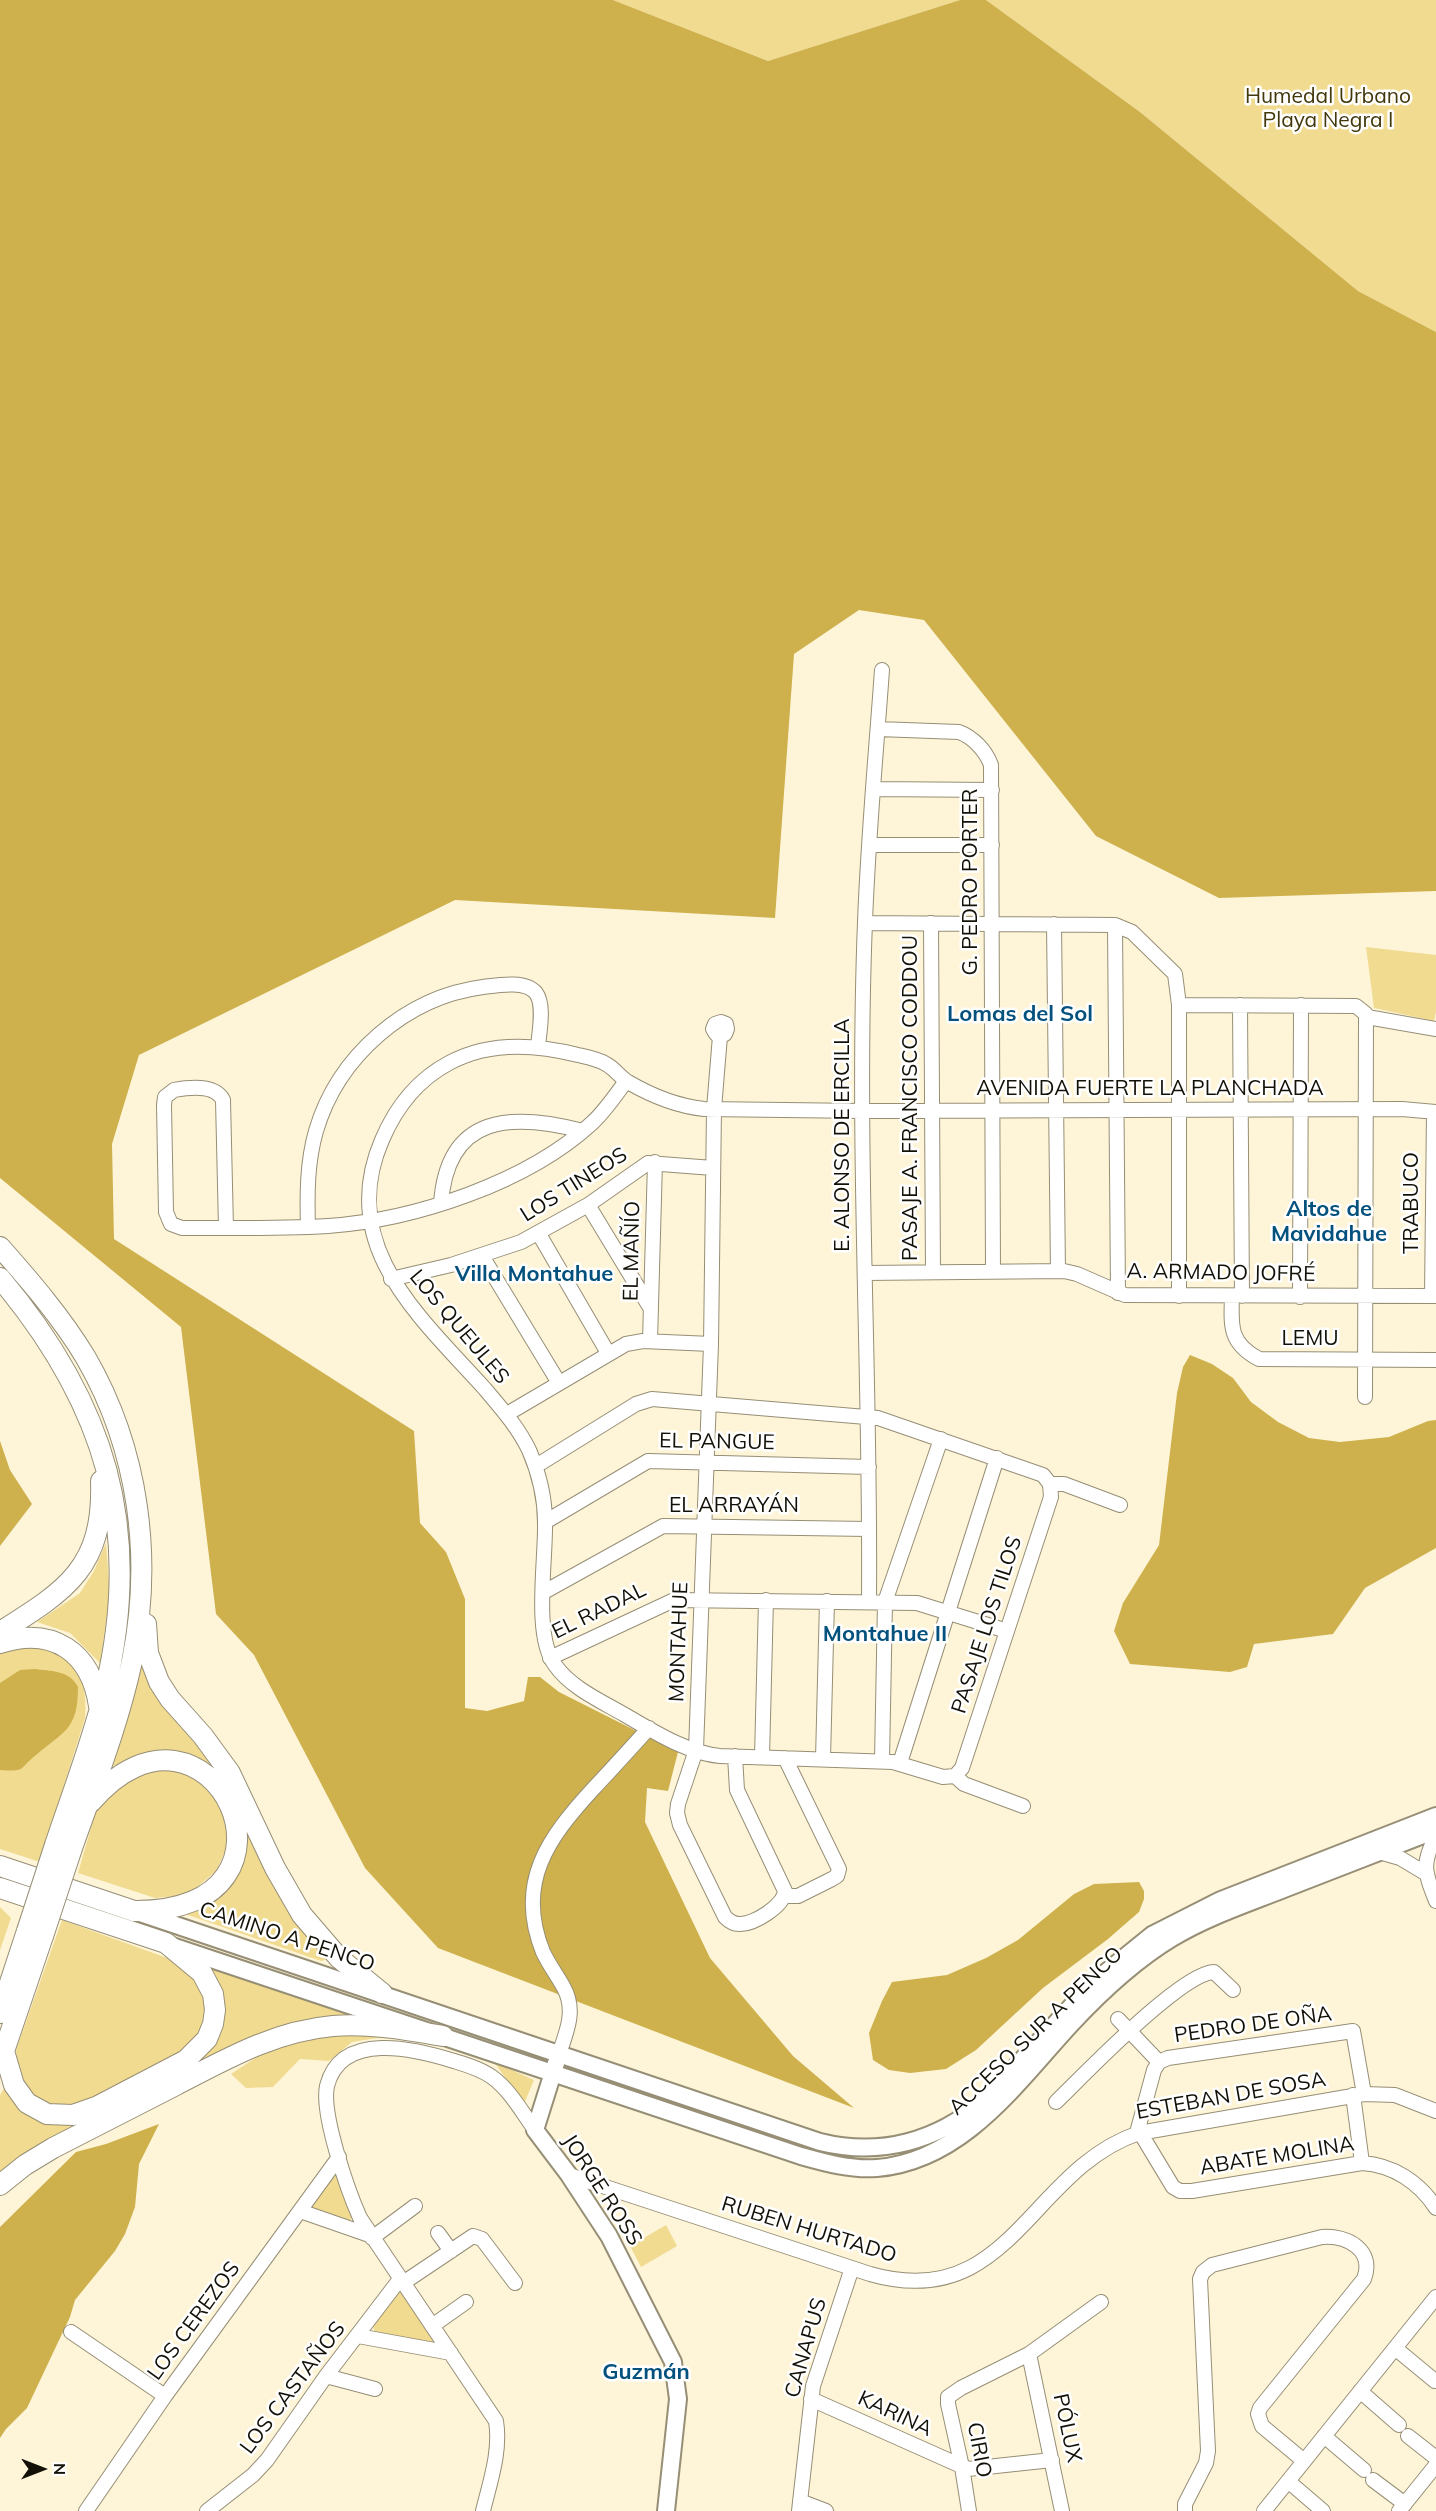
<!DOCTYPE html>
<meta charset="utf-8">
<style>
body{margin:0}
#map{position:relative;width:1436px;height:2511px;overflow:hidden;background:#fef5d9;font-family:Mulish,sans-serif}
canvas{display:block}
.north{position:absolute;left:12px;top:2439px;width:60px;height:60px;-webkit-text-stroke:4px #fff;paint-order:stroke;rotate:90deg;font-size:16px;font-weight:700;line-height:24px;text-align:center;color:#131107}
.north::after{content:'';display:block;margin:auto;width:21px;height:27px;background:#131107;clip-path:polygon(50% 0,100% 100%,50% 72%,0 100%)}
</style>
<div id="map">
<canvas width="1436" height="2511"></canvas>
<div class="north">N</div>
</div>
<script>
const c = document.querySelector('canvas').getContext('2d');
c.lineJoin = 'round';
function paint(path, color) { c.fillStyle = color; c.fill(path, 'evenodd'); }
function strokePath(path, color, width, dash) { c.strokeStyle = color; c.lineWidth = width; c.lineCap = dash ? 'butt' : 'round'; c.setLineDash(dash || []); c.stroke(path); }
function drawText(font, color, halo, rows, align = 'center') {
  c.font = font + ' Mulish,sans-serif'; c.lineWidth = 5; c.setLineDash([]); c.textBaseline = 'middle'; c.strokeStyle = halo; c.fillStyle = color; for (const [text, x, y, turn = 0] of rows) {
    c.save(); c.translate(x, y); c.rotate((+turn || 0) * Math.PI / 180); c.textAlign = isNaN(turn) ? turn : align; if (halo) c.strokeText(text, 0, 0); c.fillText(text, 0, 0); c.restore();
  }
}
paint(new Path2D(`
 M613,0h347l-192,61z
 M986,0h450v332l-78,-41 -218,-179z
 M1366,947l70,8v57l-2,9 -60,-13z
 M106,1543l4,53 -10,67 -30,-30 -33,-11 43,-29 14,-22z
 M38,1644c8,4 18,7 27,12 19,10 22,43 20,62l-45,144 -40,-13v-199z
 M140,1660l86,121c-25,-22 -49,-36 -84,-27 -10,3 -20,12 -29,12z
 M161,1769l32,5 28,28 7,42 -11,26 -29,25 -33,3 -77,-25 19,-66 23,-24z
 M245,1818l56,111 23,26 1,5 -4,1 -136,-47c13,-5 30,-13 38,-25 11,-14 22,-54 22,-71z
 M0,1907l11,11 -11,32z
 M62,1920l108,39 23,14 16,29 -11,41 -111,59 -24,6 -25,-6 -19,-25 -3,-27z
 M204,1964l149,51v1c-21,2 -41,3 -61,7 -38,9 -73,30 -107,48l26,-24z
 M338,2032l67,7 -28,-1 -25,4 -23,19 -29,-2 -27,28 -27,1 -15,-14 35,-23z
 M494,2062l40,18 -10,24z
 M4,2088l77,31 1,3 -82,53v-80z
 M339,2173l13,44 -3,6 -36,-15 -3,-4 24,-30z
 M666,2225l11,21 -36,21 -11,-21z
 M404,2292l35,51 -2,4 -62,-12 -2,-10 23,-32z`), '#f1db90');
paint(new Path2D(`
 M0,0h613l155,61 192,-61h26l154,112 218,179 78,41v559l-217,7 -123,-62 -172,-216 -65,-10 -65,44 -19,264 -320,-18 -316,155 -27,89 2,95 300,192 6,92 26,29 19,47v109l22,3 37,-10 4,-24h12l19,15 119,60 -10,39 -21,-3 -2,34 65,136 83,98 61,52 -416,-160 -73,-80 -111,-213 -38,-41 -35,-287 -181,-149z
 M1190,1355l22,9 21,14 18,24 27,20 31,16 31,4 49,-5 39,-16 8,-1v128l-71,40 -32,46 -79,10 -7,23 -17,5 -100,-8 -16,-33 9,-28 36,-58 18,-152 6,-26z
 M0,1441l10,29 22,34 -32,42z
 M34,1669c16,2 36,1 44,18 0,43 -14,44 -42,68 -18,14 -9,17 -36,15v-87l20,-13z
 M1139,1882l5,9v8l-5,13 -31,27 -65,49 -67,62 -30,19 -36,4 -21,-3 -16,-10 -4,-27 13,-32 10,-19 55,-7 39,-17 32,-18 56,-46 20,-10z
 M159,2124l-20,40 -4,43 -10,27 -10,17 -40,49 -5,17 -43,91 -21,21 -6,9v-211l76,-75 30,-8z`), '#ceb14d');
const minor = new Path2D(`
 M878,729l81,3c14,5 27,19 32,33l2,506
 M874,789l118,1
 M870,845h122
 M865,923l250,2 17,7 43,42 4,31v291
 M931,923l2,349
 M1054,924l4,347
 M1115,925l3,368
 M1179,1005l177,1 10,8 -1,383
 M1240,1005l2,291
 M1367,1017l69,12
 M720,1036l-4,-2 -3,-5 2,-5 6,-2 5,2 1,5 -2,5 -5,2 -6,73 -3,235 -15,406 -18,54 -1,9 3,12 45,92c4,4 8,7 14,7 14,1 45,-18 46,-33l-48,-101 -2,-34
 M441,1204c6,-91 72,-91 142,-73
 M588,1205l63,104
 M308,1227c-1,-32 -1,-65 8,-96 22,-75 90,-134 167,-144 15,-2 43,-7 53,6 9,12 3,40 2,54
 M226,1228l-3,-128c-8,-16 -33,-13 -49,-10l-9,7 -1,8 2,107 5,12 11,4c48,0 98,1 146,-2 86,-6 199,-43 264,-103 13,-12 23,-27 34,-42
 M539,1234l69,119
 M482,1256l77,127
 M865,1273l199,-2 13,3 48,21 311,1
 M391,1279l60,-14 70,-23 67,-37 60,-42 65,5
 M1232,1296c-1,30 -3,47 27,63l177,1
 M1432,1296l2,-184
 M1300,1297l1,-292
 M650,1341l5,-179
 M507,1414l119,-70 17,-3 68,3
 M536,1466l100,-62 16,-5 226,19 165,57 7,9 1,13 -89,271 -7,8
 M1050,1484h14l56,21
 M545,1522l103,-61 221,6
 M544,1592l119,-66 206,3
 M869,1601c2,-226 -13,-453 -4,-679 3,-84 11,-168 17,-252
 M550,1658l124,-58 243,3 90,28
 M762,1757l4,-157
 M785,1758l54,111 -2,7 -5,3 -34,17h-13
 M823,1759l4,-158
 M882,1761l3,-159 56,-163
 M900,1763l97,-305
 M955,1776l-12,1 -50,-15 -173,-6c-33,-3 -67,-25 -95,-41 -24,-14 -54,-27 -70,-50 -22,-29 -9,-105 -10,-142 0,-25 -6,-50 -16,-73 -11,-23 -28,-42 -44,-61 -64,-71 -149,-143 -103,-249 14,-33 35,-60 67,-77 40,-22 86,-19 129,-8 9,2 20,4 28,9 8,4 14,13 22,18 24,14 49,24 76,27l160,2 538,-2 34,3
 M955,1776l9,8 59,22
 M1436,1836c-15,28 -11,37 0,65
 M1379,1852l21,6 25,15
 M1118,2019l41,43
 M559,2054c8,-23 17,-44 5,-66 -7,-13 -15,-23 -21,-36 -28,-69 5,-114 50,-163 19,-20 37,-40 56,-61
 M1364,2094l-11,-63 -185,27 -9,4 -5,8 -16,59 35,58 7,4h12l170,-28c31,2 57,19 74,45
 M1353,2095l9,68
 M1056,2102c27,-26 125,-129 158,-130l19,18
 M569,2175l301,99c140,40 159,-104 269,-141l225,-39 31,1 41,16
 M300,2211l69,24
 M438,2233l13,18
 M372,2238l43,-32
 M403,2283l70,-47 9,3 33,44
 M432,2326l34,-24
 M71,2332l94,64
 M358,2336l93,17
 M1395,2348l40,33
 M1029,2354l33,157
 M326,2376l49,13
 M1360,2391l39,34
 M811,2399l157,70 84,-9
 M1324,2436l40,34
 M1408,2436l28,22
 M1373,2480l32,24
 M1288,2481l35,30
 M800,2501l26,10
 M86,2511l79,-115 174,-239
 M207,2511l46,-36 14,-15 59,-84 74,-97
 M483,2511c7,-29 18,-60 13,-90l-136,-203c-12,-27 -39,-104 -33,-132 14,-56 89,-37 127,-25 13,4 27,8 38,16 18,13 30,35 43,53
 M799,2511l14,-125 39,-118
 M969,2511l-7,-44 -14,-63v-7l13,-9 68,-34 72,-52
 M1185,2511v-7l21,-41 2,-12 -8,-172 3,-7 9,-7 110,-28c25,-2 53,13 42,42l-104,129 -2,6 4,12 42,35
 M1264,2511l172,-214
 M1399,2511l37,-46`);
const major = new Path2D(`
 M134,1911l686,231c61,15 117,-1 164,-41l110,-119 58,-47 69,-35 215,-84
 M172,1946l629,210c25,7 50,14 76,12 87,-7 141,-87 195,-145 30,-32 62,-62 100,-85 35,-21 74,-34 112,-49 51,-20 101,-39 152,-59
 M556,2063l-21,67 34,45 40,61 64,126 5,37 -12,112`);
const highway = new Path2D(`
 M0,1247c31,35 62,71 86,111 53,92 67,200 46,303 -14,65 -39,127 -61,190
 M0,1278c105,125 144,250 105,412 -13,52 -33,104 -50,155
 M146,1624l2,29 11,29 11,17 33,37 27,37 45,95 27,47 37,43 43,35
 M0,1632c67,-42 104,-65 101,-151
 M0,1643c53,-17 91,9 99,63
 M0,1866l134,45c194,2 76,-247 -43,-109
 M0,1888l166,55 36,30 11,21 2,16 -2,14 -6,15 -21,21 -90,47 -23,8 -26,-1 -20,-11 -13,-18 -10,-34
 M0,2013l27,-82
 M0,2063l43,-127
 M0,2185l25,-20 28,-17c41,-21 82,-42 123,-63 50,-26 99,-54 157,-59 37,-3 74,4 110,10`);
strokePath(minor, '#968e75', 16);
strokePath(major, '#968e75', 20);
strokePath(highway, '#968e75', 22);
strokePath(minor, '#fff', 14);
strokePath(major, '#fff', 16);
strokePath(highway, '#fff', 20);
const highwayBridge = new Path2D(`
 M27,1931l28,-86
 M43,1936l28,-85`);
strokePath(highwayBridge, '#968e75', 22, []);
strokePath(highwayBridge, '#fff', 20);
drawText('21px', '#43370c', '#fff', [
 ["Humedal Urbano",1328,97],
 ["Playa Negra I",1328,121]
]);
drawText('21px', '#131107', '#fff', [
 ["G. PEDRO PORTER",971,882,-90],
 ["AVENIDA FUERTE LA PLANCHADA",1150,1089],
 ["PASAJE A. FRANCISCO CODDOU",911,1098,-90],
 ["E. ALONSO DE ERCILLA",843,1135,-90],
 ["LOS TINEOS",574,1185,-32],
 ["TRABUCO",1412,1203,-90],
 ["EL MAÑÍO",632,1251,-89],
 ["A. ARMADO JOFRÉ",1221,1273,1],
 ["LOS QUEULES",459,1327,50],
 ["LEMU",1310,1339],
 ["EL PANGUE",717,1442,1],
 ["EL ARRAYÁN",734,1506],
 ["EL RADAL",599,1611,-26],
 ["PASAJE LOS TILOS",987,1625,-72],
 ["MONTAHUE",679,1642,-88],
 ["CAMINO A PENCO",287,1937,18],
 ["PEDRO DE OÑA",1253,2025,-8],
 ["ACCESO SUR A PENCO",1036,2031,-44],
 ["ESTEBAN DE SOSA",1231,2096,-10],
 ["ABATE MOLINA",1277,2156,-9],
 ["JORGE ROSS",602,2190,57],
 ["RUBEN HURTADO",809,2230,17],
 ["LOS CEREZOS",194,2321,-54],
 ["CANAPUS",806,2348,-74],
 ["LOS CASTAÑOS",293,2388,-53],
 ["KARINA",895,2414,25],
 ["PÓLUX",1067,2428,78],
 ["CIRIO",979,2450,79]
]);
drawText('bold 22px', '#04517e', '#fff', [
 ["Lomas del Sol",1020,1014],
 ["Altos de",1329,1209],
 ["Mavidahue",1329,1234],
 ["Villa Montahue",534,1274],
 ["Montahue II",885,1634],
 ["Guzmán",646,2372]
]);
</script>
